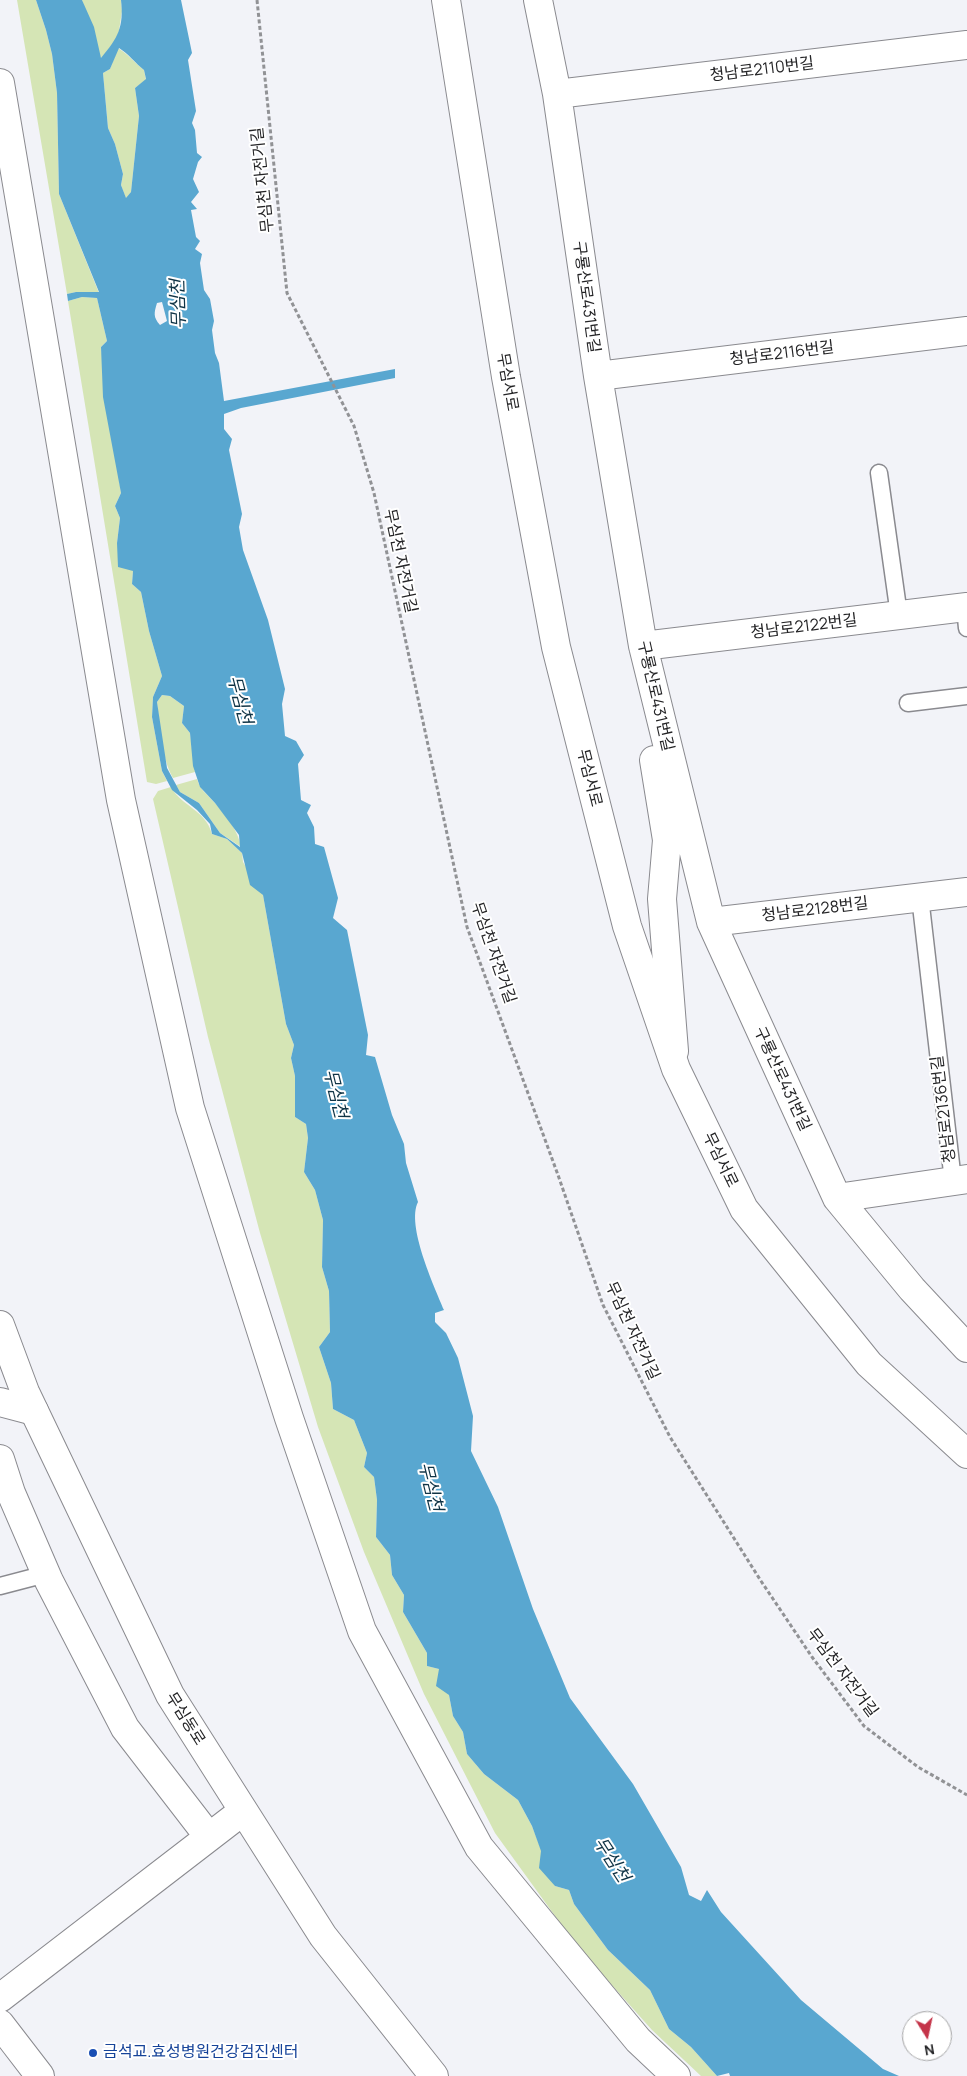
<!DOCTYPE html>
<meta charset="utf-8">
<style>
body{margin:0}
#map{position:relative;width:967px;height:2076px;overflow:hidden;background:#f2f3f8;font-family:Manrope,sans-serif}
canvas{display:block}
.north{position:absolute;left:902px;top:2011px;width:50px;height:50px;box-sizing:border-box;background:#fff;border:1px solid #a7a7a8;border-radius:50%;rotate:170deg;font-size:14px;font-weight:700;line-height:20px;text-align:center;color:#242426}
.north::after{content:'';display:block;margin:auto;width:18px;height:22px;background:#c43449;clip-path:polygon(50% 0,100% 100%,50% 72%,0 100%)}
</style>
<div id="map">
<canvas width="967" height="2076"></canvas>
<div class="north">N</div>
</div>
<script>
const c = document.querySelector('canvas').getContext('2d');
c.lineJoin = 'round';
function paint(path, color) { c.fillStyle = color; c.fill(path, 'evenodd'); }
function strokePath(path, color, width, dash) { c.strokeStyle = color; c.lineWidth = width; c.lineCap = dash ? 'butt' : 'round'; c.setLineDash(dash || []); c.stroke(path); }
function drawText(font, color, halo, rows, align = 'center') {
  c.font = font + ' Manrope,"Noto Sans KR",sans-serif'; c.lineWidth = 4; c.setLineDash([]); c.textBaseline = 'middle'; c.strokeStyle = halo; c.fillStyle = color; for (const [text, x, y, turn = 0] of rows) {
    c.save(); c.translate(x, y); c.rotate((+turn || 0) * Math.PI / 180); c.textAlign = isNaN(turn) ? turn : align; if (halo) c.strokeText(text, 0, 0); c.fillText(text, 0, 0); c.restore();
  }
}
paint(new Path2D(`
 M17,0h19l10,30 6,24 5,39 2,101 40,99 -23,-1 -9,2z
 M82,0h39l1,11 -4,26 -17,22z
 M118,48c10,6 17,15 26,22l2,10 -11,8 4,28 -8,76 -5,7 -5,-14 2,-11 -8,-30 -7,-16 -5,-55 7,-4z
 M82,297l15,1 10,43 -6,6 20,146 -6,13 5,12 -3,25 16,28 -1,13 9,8 8,39 13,45 -9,21 -1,20 10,54 5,10 -11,3 -9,-2 -79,-481z
 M162,695l8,1 14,10 -2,17 8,10 5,39 -22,6c-12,-22 -13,-51 -16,-76z
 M197,779c3,11 10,15 17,23 12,13 24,28 27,45l-21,-14 -21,-30 -19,-11 -4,-7z
 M171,787c11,20 34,22 41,47l15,5 15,14 1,9 20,33 23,129 8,21 -3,13 4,18v41l11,7 2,14 -4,34 11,18 8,30 -1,47 7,24 1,41 -11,15 12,36 2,26 21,11 13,33 -3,14 10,10 3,23 -1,37 14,18 2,20 12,20 -1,17 24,41v13l12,3 10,26 4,21 10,16 4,22 17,20 34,26 14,26 23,60 14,4 5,14 34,46 42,40 19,39 22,18 26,29h-16l-49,-46 -76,-85 -81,-112 -71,-139 -60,-142 -46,-125 -58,-194 -52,-196 -55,-238 5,-8z`), '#d5e5b5');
paint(new Path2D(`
 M36,0h46l12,27 7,31c17,-20 23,-31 20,-58h60l11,53 -4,7 8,51 -4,12 3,7 2,23 5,4 -4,5 -5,17 6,13 -8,10 6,7 -6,1 5,27 4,4 -5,8 7,5 -2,9 4,27 6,9 4,22 -2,9 3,23 4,10 5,38 171,-32v9l-154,30 -17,6v15l8,10 -3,11 13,64 -3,13 4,23 25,70 17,69 -3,15 3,32 11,5 8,14 -6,9 3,36 10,5 -4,8 7,14 1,17 9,3 14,51 -5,20 14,12 21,105 -2,20 9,2 17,58 12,29 2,19 12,39c-12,23 16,84 26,108l-9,3v9l11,11 12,25 15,58 -2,35 27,56 35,102 37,89 63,86 48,83 8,28 12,6 6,-11 14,22 80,88 82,69 16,7h-169l-1,-3 -12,3 -26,-29 -22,-18 -19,-39 -42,-40 -34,-46 -5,-14 -14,-4 -16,-18 2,-17 -9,-25 -14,-26 -34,-26 -17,-20 -4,-22 -10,-16 -4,-21 -13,-9 3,-17 -12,-3v-13l-24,-41 1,-17 -12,-20 -2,-20 -14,-18 1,-37 -3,-23 -10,-10 3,-14 -13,-33 -21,-11 -2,-26 -12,-36 11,-15 -1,-41 -7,-24 1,-47 -8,-30 -11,-18 4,-34 -2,-14 -11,-7v-41l-4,-18 3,-13 -8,-21 -23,-129 -13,-10 -8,-32 -15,-14 -15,-5 -2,-10 -13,-14 -25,-20 -10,-19 -10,-54 1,-20 9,-21 -13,-45 -8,-39 -9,-8 1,-13 -15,-4 -1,-24 3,-25 -5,-12 6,-13 -18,-96 -2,-50 6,-6 -10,-43 -15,-1 -14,4 -1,-7 9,-2h23l-40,-98 -2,-101 -5,-39 -6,-24zM119,48c10,6 16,15 25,22l2,9 -11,9 4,28 -8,76 -5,6 -5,-13 2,-11 -8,-30 -7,-16 -5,-55 7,-4zM162,302l5,19 -7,4c-7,-8 -6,-12 -3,-22zM162,695l8,1 14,10 -2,17 8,10 3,33 7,21 15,16 24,32 1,12 -20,-14 -21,-30 -19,-11 -13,-24 -10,-66z`), '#59a7d0');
const lane = new Path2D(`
 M879,473l20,142
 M965,607l2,21
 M908,703l59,-7
 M920,897l33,284
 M0,1586l46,-12`);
const street = new Path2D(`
 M538,0l19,94 41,282 45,270 68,276 126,276 75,91 55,59
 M0,83l121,717 69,308 99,310 73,213 117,216 159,193 38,36
 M557,94l410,-49
 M598,376l369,-45
 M643,646l324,-39
 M654,760l13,80 -5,59 12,152
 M711,922l256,-30
 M837,1198l130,-19
 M0,1402l34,9
 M0,1459l11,34 38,88 76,147 84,109
 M0,1998l243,-187`);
const secondary = new Path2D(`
 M446,0l60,377 50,270 71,279 49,143 68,140 125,155 98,90
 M0,1325l25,67 145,303 153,241 111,140
 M0,2024l40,52`);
strokePath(lane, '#8a8a8f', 19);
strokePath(street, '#8a8a8f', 30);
strokePath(secondary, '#8a8a8f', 30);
strokePath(new Path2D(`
 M257,0l30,293 67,133 20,67 93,434 91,248 45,130 67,132 91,144 51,76 52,69 54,41 49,28`), '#919295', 3, [4, 2.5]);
strokePath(lane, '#fff', 16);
strokePath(street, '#fff', 28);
strokePath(secondary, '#fff', 28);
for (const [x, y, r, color] of [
 [93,2053,5,"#1a4fb4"]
]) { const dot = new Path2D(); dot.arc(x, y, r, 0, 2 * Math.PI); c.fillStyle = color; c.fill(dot); strokePath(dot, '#fff', 2); }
drawText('16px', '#242426', '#fff', [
 ["청남로2110번길",762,70,-7],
 ["무심천 자전거길",263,180,-96],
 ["구룡산로431번길",586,297,82],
 ["청남로2116번길",782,354,-7],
 ["무심서로",507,382,80],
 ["무심천 자전거길",400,561,78],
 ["청남로2122번길",804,627,-7],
 ["구룡산로431번길",655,696,77],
 ["무심서로",589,778,76],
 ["청남로2128번길",815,910,-7],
 ["무심천 자전거길",493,953,71],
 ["구룡산로431번길",782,1079,65],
 ["청남로2136번길",944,1109,-97],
 ["무심서로",720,1160,64],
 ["무심천 자전거길",632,1331,65],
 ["무심천 자전거길",842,1673,53],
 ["무심동로",185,1719,58]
]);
drawText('16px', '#164399', '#fff', [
 ["금석교.효성병원건강검진센터",103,2053]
], 'left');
drawText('italic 18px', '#0f3345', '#fff', [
 ["무심천",179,304,-92],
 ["무심천",239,700,75],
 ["무심천",335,1094,76],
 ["무심천",430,1487,76],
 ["무심천",611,1860,57]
]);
</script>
